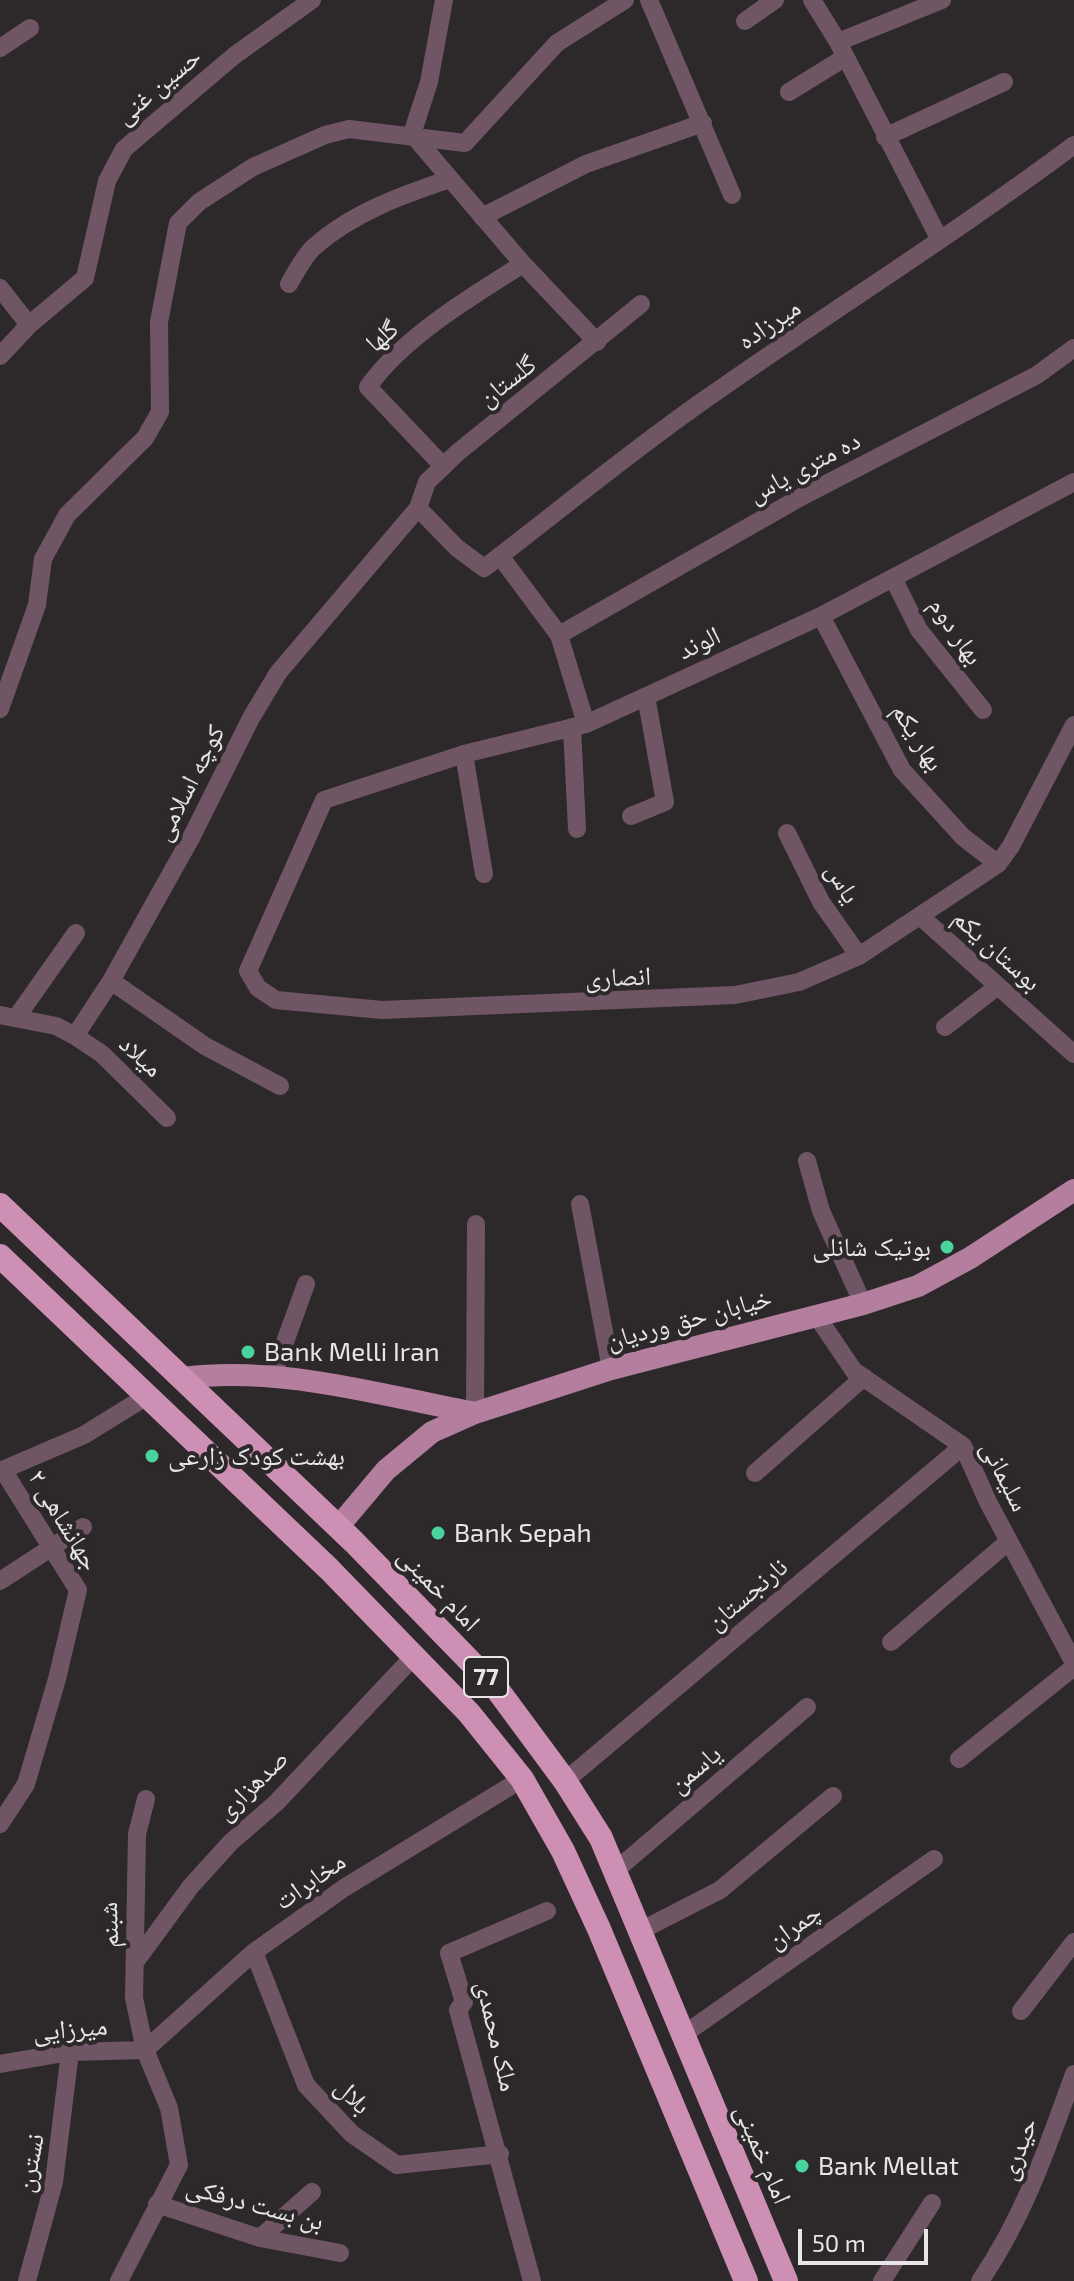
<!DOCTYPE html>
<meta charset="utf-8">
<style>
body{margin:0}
#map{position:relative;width:1074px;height:2281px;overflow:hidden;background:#2d292b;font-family:"Exo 2",sans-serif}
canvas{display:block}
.scale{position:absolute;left:798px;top:2229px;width:130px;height:36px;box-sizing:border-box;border:4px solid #e8e5e7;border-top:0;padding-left:10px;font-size:24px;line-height:28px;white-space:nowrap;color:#e8e5e7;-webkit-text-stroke:6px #2d292b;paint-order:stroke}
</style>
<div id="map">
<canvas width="1074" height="2281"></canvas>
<div class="scale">50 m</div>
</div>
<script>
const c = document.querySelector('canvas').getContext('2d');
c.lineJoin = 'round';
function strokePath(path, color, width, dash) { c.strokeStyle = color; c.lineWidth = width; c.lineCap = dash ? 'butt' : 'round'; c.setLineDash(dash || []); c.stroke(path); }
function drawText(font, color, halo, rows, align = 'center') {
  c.font = font + ' "Exo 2","Noto Naskh Arabic",sans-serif'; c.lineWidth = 8; c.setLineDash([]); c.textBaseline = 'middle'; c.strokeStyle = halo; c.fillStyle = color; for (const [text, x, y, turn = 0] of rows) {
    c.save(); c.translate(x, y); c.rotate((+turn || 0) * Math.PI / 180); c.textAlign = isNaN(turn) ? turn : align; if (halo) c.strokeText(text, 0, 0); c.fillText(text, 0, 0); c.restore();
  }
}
strokePath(new Path2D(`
 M649,0l83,195
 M812,0l26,42 102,198
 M745,21l30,-21
 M838,42l104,-42
 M0,48l30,-20
 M789,92l55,-34
 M412,134l111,130 74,78
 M412,134l17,-52 15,-82
 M885,137l119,-55
 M482,217l104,-53 117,-41
 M289,284c7,-12 15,-28 25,-37 38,-34 88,-52 136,-68
 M0,288l29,37
 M0,356l29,-31 56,-47 22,-97 17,-32 111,-94 77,-55
 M443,466l-75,-79c34,-49 104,-91 155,-123
 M1074,482l-253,134 -235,108 -122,30 -140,46 -76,171 10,17 18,12 106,10 353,-15 64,-13 60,-26 139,-92 13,-18 63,-121
 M418,508l39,40 27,20c75,-57 148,-118 226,-172 121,-85 246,-163 364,-251
 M500,556l59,79 27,89
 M893,578l26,52 64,80
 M821,616l81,154 61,67 35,27
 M559,635l242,-138 236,-122 37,-27
 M0,709l37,-104 6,-46 24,-44 78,-77 15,-26 -1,-90 19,-99 21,-21 54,-35 72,-32 24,-6 116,14 92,-100 68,-43
 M572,727l5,102
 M464,754l20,120
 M631,816l34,-14 -19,-106
 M787,833l34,69 38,54
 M921,917l153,137
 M111,981l94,65 75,40
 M0,1015l56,11 19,10 36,-55 81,-145 59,-118 27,-45 140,-165 9,-26 30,-29 184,-149
 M16,1018l60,-85
 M945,1027l53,-41
 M75,1036l27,18 65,64
 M807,1161l14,50 42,93
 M580,1204l31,165
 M816,1315l38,56 109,75 25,56 86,161
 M273,1375l33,-91
 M475,1413l1,-189
 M0,1471l84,-36 63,-39
 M755,1473l109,-96
 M0,1581l83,-54
 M891,1642l118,-101
 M959,1759l115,-92
 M565,1781l398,-335
 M0,1824l26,-40 31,-105 21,-89 -75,-120
 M615,1871l192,-164
 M640,1931l80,-41 113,-94
 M254,1952l52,133 46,49 45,31 103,-11
 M136,1961l55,-75 40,-44 45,-39 138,-147
 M1021,2011l53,-69
 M683,2035l251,-176
 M145,2050l109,-98 90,-64 178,-109
 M0,2064l70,-12 75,-2
 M157,2204l103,34 80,15
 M260,2238l52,-46
 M27,2281l27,-99 16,-130
 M119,2281l60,-116 -10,-57 -24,-58 -11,-52 3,-164 9,-35
 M532,2281l-74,-271 6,-8 -15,-49 98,-42
 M882,2281l50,-78
 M980,2281c44,-64 68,-135 94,-207`), '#705665', 18);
strokePath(new Path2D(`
 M182,1378c98,-13 197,17 293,35
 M338,1527l48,-57 46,-38 43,-19 136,-44 252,-65 55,-18 52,-28 104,-68`), '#b47f9e', 22);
strokePath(new Path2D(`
 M0,1205l354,337 143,147 68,92 36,57 185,443
 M0,1256l329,313 140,144 53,66 41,72 36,78 147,352`), '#ce8fb5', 24);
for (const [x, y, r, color] of [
 [947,1247,8,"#49d49d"],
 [248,1352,8,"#49d49d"],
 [152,1456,8,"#49d49d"],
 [438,1533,8,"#49d49d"],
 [802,2166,8,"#49d49d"]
]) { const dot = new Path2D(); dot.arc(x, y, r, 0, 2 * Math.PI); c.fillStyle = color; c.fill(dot); strokePath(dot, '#2d292b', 3); }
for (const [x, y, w] of [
 [486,1677,44]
]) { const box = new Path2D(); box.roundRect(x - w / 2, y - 20, w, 40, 6); c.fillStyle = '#2d292b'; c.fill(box); strokePath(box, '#e8e5e7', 2); }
drawText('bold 24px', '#e8e5e7', null, [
 ["77",486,1677]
]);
drawText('26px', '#e8e5e7', '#2d292b', [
 ["حسین غنی",158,86,-40],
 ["میرزاده",769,324,-34],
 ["گلها",382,336,-41],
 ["گلستان",507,381,-38],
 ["ده متری یاس",804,467,-28],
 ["بهار دوم",956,631,56],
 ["الوند",699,643,-25],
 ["بهار یکم",918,737,58],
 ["کوچه اسلامی",189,783,-63],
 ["یاس",843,883,60],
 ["بوستان یکم",997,950,42],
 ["انصاری",618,977,-2],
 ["میلاد",141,1056,43],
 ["خیابان حق وردیان",689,1319,-15],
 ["سلیمانی",1005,1476,63],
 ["جهانشاهی ۲",64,1520,59],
 ["امام خمینی",439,1589,46],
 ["نارنجستان",747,1594,-40],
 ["یاسمن",695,1769,-40],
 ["صدهزاری",252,1785,-44],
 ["مخابرات",310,1881,-35],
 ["شبنم",109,1925,-92],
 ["چمران",794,1926,-35],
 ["میرزایی",70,2029,-5],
 ["ملک محمدی",497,2036,77],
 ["بلال",353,2096,46],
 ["حیدری",1018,2149,-69],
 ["امام خمینی",763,2154,67],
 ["نسترن",30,2163,-79],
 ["بن بست درفکی",255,2204,15]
]);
drawText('26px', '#e8e5e7', '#2d292b', [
 ["بوتیک شانلی",931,1247,"right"],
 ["Bank Melli Iran",264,1352],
 ["بهشت کودک زارعی",168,1456],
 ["Bank Sepah",454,1533],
 ["Bank Mellat",818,2166]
], 'left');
</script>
